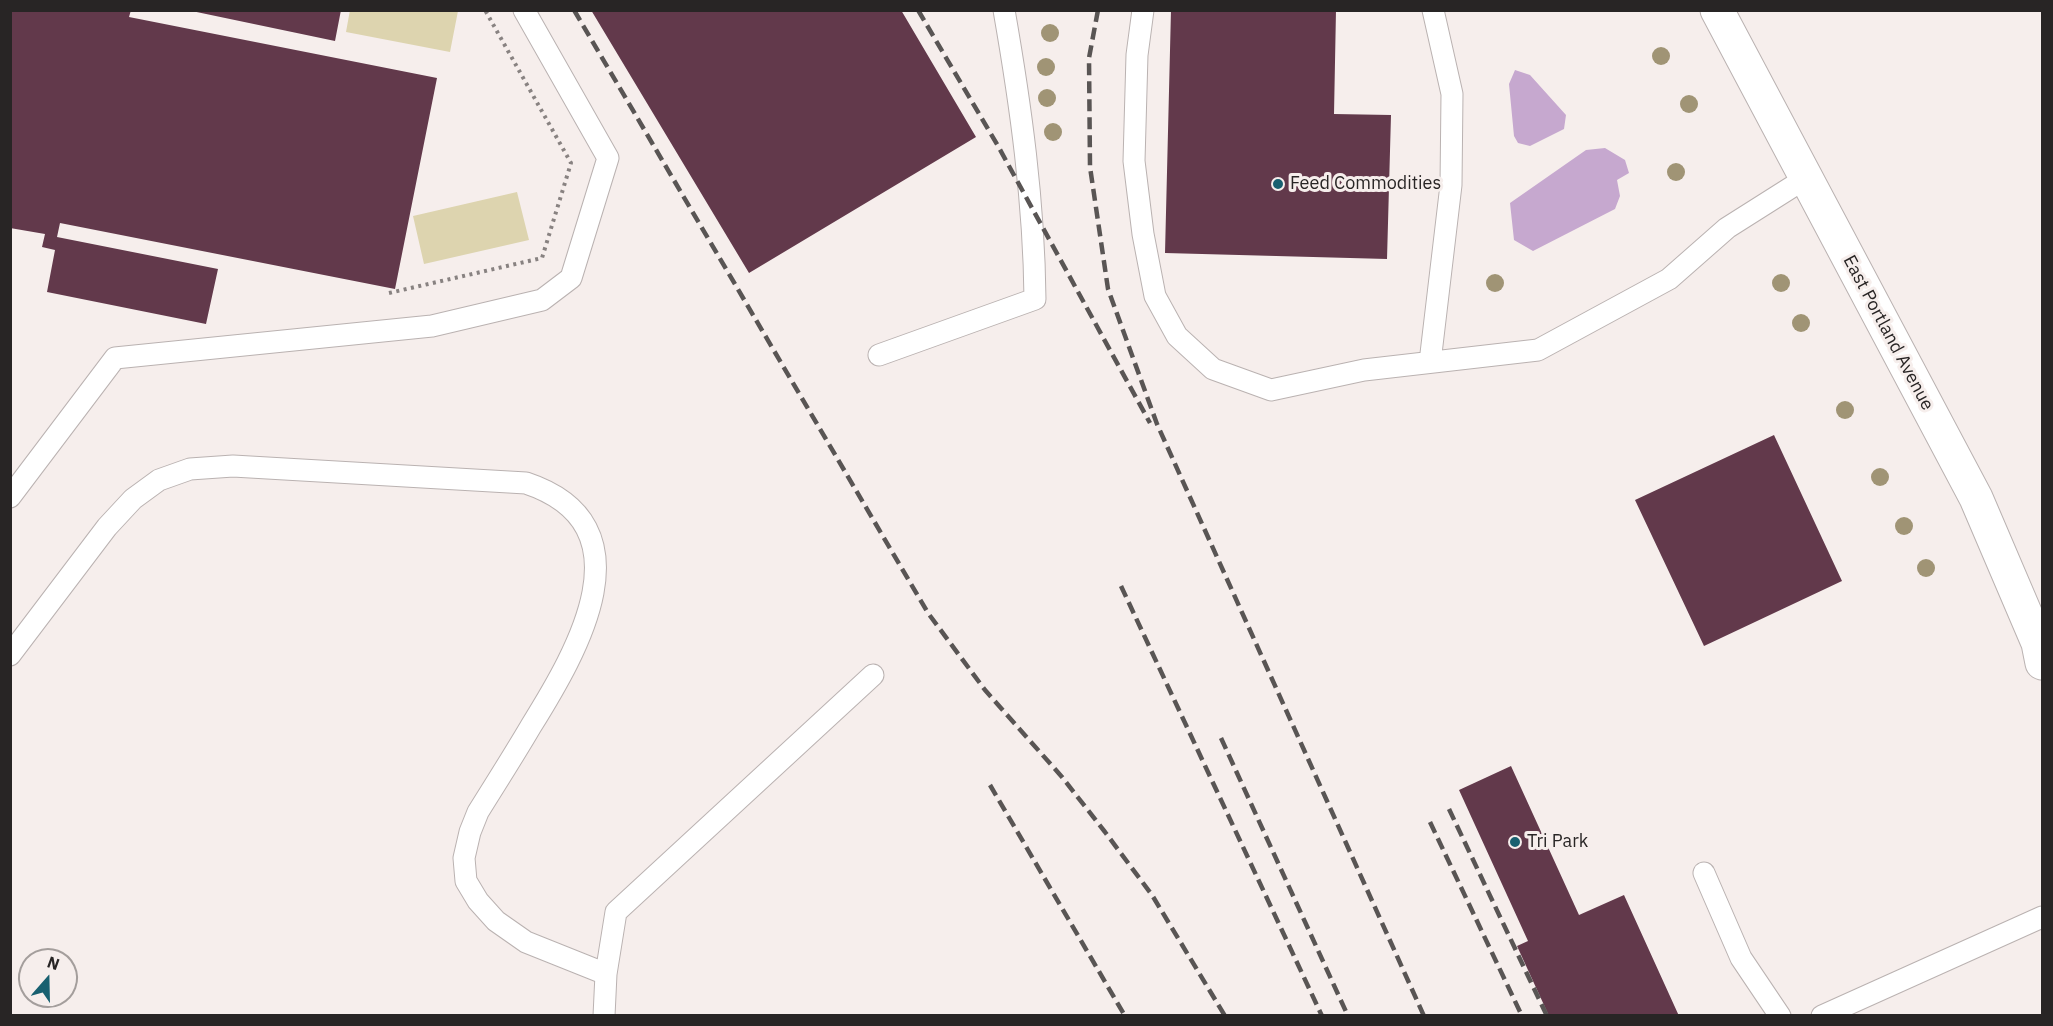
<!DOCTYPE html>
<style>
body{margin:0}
#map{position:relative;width:2053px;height:1026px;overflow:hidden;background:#f6eeec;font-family:"IBM Plex Sans",sans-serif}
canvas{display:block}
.frame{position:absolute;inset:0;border:12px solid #282525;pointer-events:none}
.north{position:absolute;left:18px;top:948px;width:60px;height:60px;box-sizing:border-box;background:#f6eeec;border:2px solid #a49e9c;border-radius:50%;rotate:20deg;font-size:16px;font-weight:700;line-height:24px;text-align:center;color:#282525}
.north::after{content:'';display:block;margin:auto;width:21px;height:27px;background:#186070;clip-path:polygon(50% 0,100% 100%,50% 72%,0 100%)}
</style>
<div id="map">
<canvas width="2053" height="1026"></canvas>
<div class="frame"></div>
<div class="north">N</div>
</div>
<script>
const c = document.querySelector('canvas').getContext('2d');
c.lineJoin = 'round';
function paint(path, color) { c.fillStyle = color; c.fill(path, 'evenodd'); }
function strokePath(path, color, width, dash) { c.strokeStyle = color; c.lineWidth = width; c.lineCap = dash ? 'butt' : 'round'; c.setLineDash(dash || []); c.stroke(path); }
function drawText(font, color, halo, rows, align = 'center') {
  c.font = font + ' "IBM Plex Sans",sans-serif'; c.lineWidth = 6; c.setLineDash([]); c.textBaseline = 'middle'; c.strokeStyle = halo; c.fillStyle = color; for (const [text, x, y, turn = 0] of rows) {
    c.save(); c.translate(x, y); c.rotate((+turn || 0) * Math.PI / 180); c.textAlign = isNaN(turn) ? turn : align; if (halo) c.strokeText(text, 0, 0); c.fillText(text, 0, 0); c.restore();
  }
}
paint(new Path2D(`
 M350,10l108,1 -8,41 -104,-20z
 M517,192l12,48 -105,24 -11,-48z`), '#ddd4af');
paint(new Path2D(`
 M1515,70l15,5 36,40 -2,14 -34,17 -12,-3 -4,-7 -5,-52z
 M1605,148l20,12 4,13 -12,7 3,16 -5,13 -82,42 -19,-11 -4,-37 76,-53z`), '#c6a8cf');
paint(new Path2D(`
 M10,10h121l-2,7 308,61 -42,211 -335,-66 -3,14 161,32 -12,55 -159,-32 8,-42 -13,-3 3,-13 -35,-6z
 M187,10h154l-6,31z
 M591,10h310l75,127 -227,136z
 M1171,10h165l-2,104 57,1 -4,144 -222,-6z
 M1774,435l68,146 -138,65 -69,-146z
 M1511,766l68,149 45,-20 55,121h-130l-32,-70 11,-5 -69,-151z`), '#62394b');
const service = new Path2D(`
 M1143,10l-6,45 -3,106 9,73 12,62 22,40 36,33 58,21 93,-20 174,-20 131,-71 58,-51 79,-50
 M879,355l156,-56c-1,-97 -14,-192 -31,-289
 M1430,362l21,-177 1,-91 -19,-84
 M10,497l105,-139 317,-32 110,-26 29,-22 37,-120 -84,-148
 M10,655l97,-128 26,-28 26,-19 31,-11 43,-3 293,17c126,42 51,169 5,243 -17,29 -35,57 -53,86l-8,20 -6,26 2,23 12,20 18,20 30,21 80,32
 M1704,873l37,85 39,58
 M604,1016l2,-42 10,-62 257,-237
 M1822,1016l220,-99`);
const tertiary = new Path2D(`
 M1717,10l259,488 62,145 4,20`);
strokePath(service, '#bab2b1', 23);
strokePath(tertiary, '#bab2b1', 35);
strokePath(new Path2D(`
 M389,293l153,-35 29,-95 -86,-153`), '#888281', 4, [3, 4.5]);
strokePath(service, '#fff', 21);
strokePath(tertiary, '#fff', 33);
strokePath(new Path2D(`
 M574,10l354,603 57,77 77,87 43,55 47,63 73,121
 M918,10l80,136 152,277
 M1098,10l-9,48 1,109 18,122 49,135 267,592
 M1121,586l201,430
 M1221,738l127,278
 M990,785l135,231
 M1449,809l98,207
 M1430,822l92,194`), '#595554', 4.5, [12, 6]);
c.fillStyle = '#a09475';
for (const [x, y] of [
 [1050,33],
 [1661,56],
 [1046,67],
 [1047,98],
 [1689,104],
 [1053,132],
 [1676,172],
 [1495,283],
 [1781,283],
 [1801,323],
 [1845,410],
 [1880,477],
 [1904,526],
 [1926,568]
]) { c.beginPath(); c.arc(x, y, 9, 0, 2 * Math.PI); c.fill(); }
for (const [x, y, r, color] of [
 [1278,184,6,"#186070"],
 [1515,842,6,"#186070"]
]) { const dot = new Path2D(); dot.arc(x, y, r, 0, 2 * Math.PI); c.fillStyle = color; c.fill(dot); strokePath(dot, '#f6eeec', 2); }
drawText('18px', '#282525', '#f6eeec', [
 ["Feed Commodities",1290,184],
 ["Tri Park",1527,842]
], 'left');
drawText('18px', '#282525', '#f6eeec', [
 ["East Portland Avenue",1888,333,62]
]);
</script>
